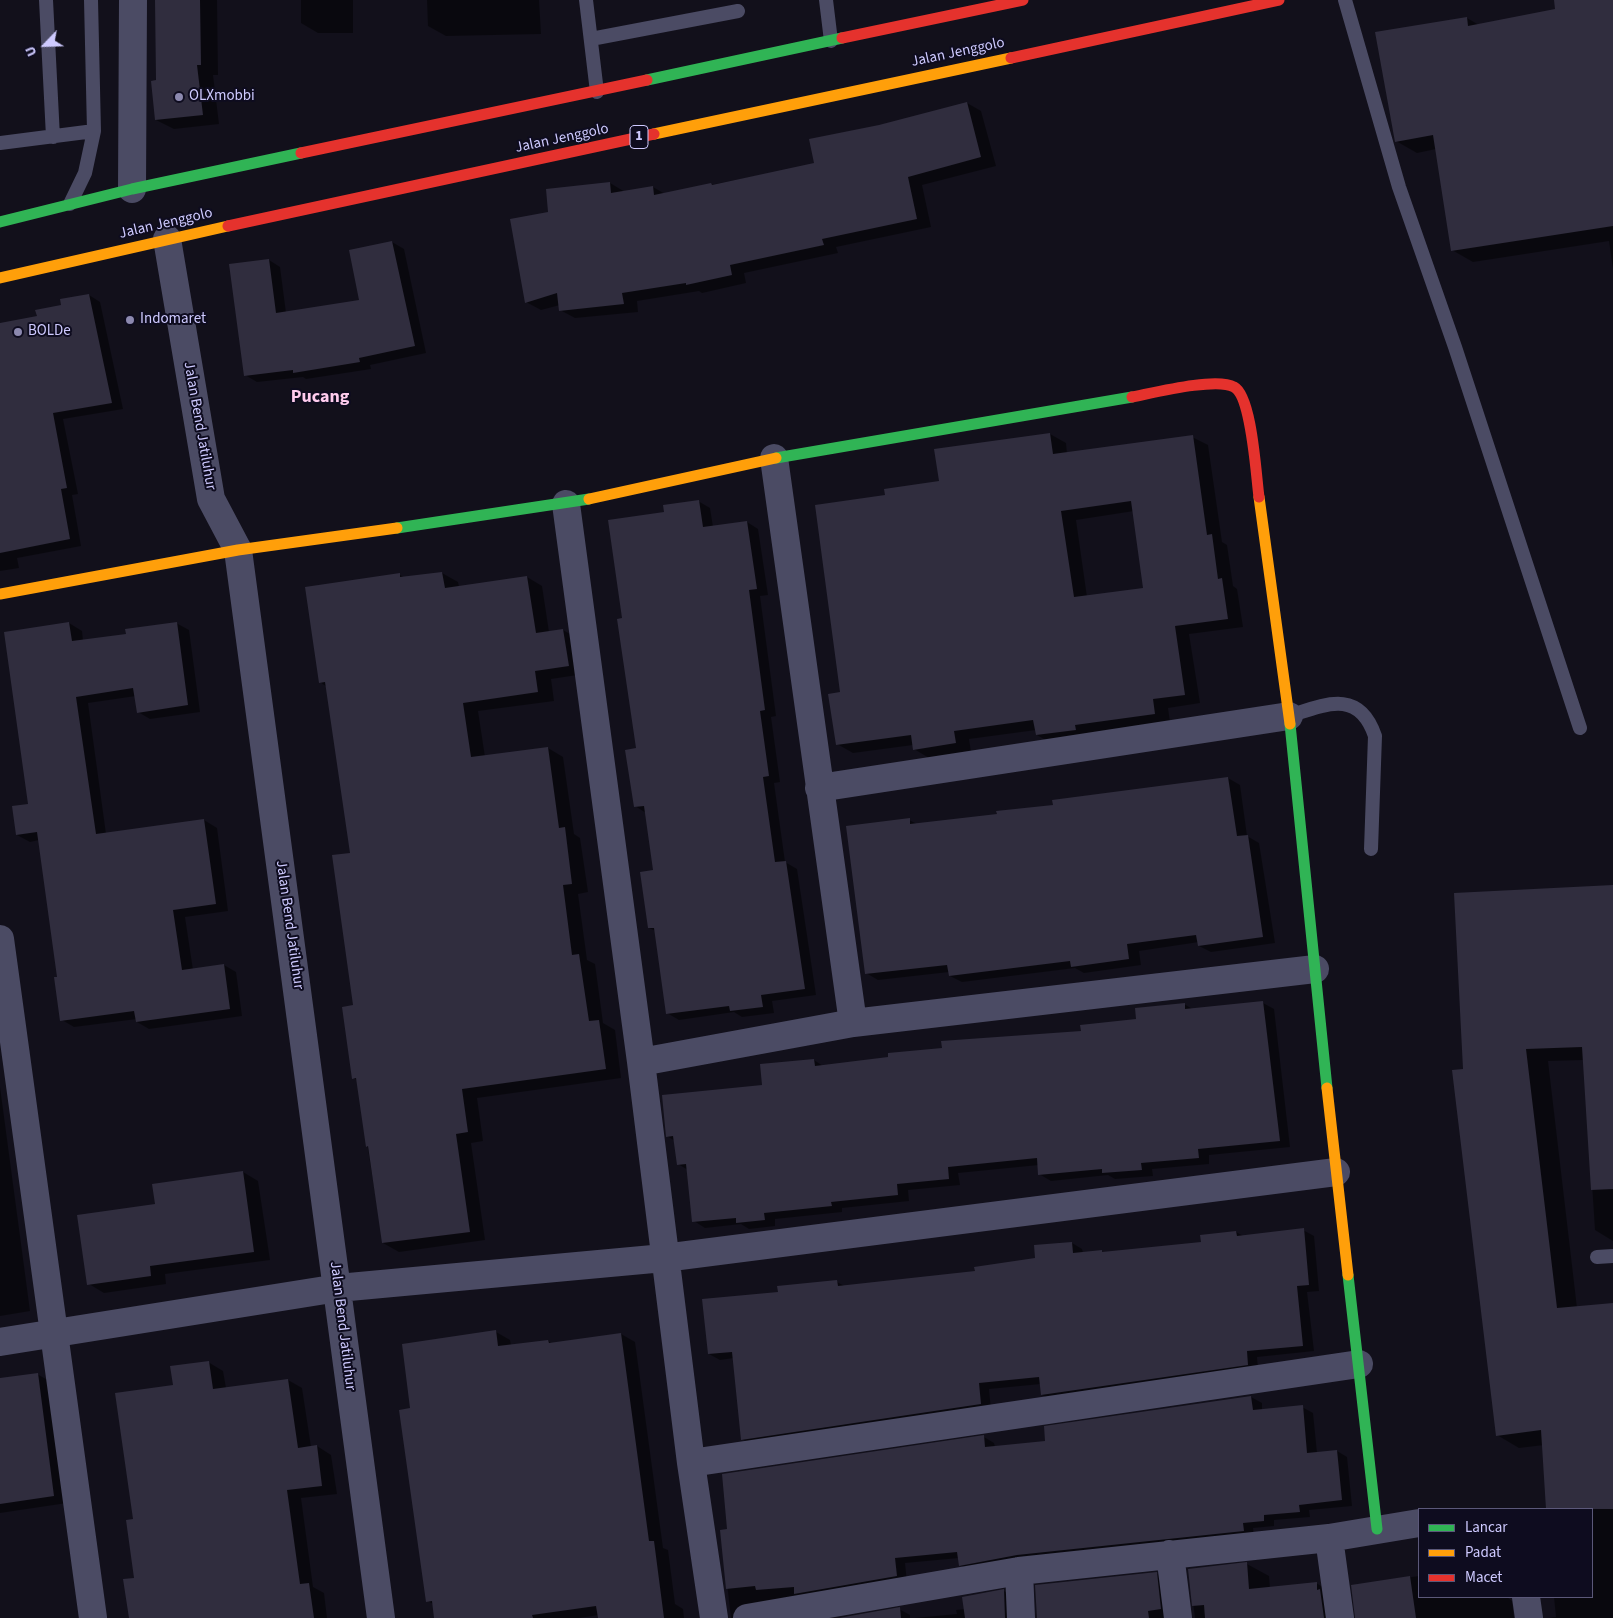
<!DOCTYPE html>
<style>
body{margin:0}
#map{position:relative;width:1613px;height:1618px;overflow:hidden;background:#12101b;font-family:"Source Sans 3",sans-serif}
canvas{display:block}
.legend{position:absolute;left:1418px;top:1508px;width:175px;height:90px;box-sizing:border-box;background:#0e0c1f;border:1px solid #5b5879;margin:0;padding:6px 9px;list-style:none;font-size:15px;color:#cecaff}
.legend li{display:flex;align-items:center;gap:10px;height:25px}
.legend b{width:25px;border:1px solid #5b5879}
.north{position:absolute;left:20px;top:20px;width:50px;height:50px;-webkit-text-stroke:4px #0e0c1f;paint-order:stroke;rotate:246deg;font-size:14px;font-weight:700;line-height:20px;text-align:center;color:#cecaff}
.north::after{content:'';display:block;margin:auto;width:18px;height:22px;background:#cecaff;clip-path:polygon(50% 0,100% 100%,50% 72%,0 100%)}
</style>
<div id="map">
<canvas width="1613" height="1618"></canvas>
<ul class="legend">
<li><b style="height:6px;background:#30b455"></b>Lancar</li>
<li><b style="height:6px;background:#ff9f0a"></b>Padat</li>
<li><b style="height:6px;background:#e5322d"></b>Macet</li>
</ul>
<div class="north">U</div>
</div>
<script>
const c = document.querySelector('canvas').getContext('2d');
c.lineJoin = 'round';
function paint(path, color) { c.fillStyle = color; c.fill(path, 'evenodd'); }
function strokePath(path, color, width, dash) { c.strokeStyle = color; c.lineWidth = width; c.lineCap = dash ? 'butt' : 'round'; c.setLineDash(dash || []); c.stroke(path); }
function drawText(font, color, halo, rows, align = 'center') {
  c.font = font + ' "Source Sans 3",sans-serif'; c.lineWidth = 4; c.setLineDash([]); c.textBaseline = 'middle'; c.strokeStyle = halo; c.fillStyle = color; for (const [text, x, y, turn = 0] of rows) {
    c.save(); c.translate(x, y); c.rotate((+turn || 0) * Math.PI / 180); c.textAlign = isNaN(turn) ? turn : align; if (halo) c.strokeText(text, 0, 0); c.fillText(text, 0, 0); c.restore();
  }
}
paint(new Path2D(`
 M157,0h60l1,75h-5l6,49 -45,5 -18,-9z
 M301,0h52v33h-35l-17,-10z
 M427,0h112l2,34 -95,2 -18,-10z
 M1555,0h58v269l-4,-28 -136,21 -21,-12 -16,-101 -19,4 -21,-12 71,-123 12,7 78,-15z
 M967,103l14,8 15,55 -74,19 9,42 -95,20 2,6 -94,20 2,10 -44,10 -3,-2 -62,10 1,11 -63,6 -15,-8v-5l-19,5 -15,-8 24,-89 60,-30 15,9 28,-5 12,7 151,-30 63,-38z
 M392,242l12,7 22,104 -56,12 1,4 -65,10 -3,-2 -46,5 -12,-7 24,-115 11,7 6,46 75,-12z
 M89,295l11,7 23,107 -60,10 15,75 -6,1 9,51 -64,12 2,10 -19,3v-247l38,-7z
 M1050,434l16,9 1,11 125,-17 16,8 14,97 5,3 6,41 4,3 6,38 -54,7 11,69 -32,5 2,14 -118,22 -15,-9 -1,-5 -67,9 2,13 -42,6 -15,-9 -1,-4 -60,8 -16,-9 4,-51 45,-197 54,-14zM1134,511l11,78 -58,8 -11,-77z
 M698,501l12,7 3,19 34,-5 11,7 10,66 -8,1 16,120 -5,1 9,65 -6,1 11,79 12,7 19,126 -44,6 2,12 -32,4 -8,-5 -55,8 -12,-7 -11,-82 -7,-3 5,-57 -8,-58 -11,-7 2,-57 -13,-130 41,-105z
 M442,573l16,9 1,5 68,-10 15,9 7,46 14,-2 16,9 5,35 -33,5 3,22 -76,10 7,46 63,-9 15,9 11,77 6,4 8,54 -10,2 9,66 8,4 8,59 12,7 6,48 -144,20 6,43 -12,2 14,97 -86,12 -16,-9 -26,-163 -4,-2 2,-72 -3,-152 -25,-167 -7,-5 80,-107 5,3z
 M69,623l13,8 1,10 44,-6 49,-12 13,7 11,82 -50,7 -12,-7 -2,-16 -48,7 18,131 98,-14 13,8 11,83 -43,6 8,53 31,-5 12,7 6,44 -93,13 -12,-7v-3l-63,8 -12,-7 -4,-42 -19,-138 -9,2 -13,-7 13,-30 -25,-172z
 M1228,778l12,7 7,51 12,7 16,100 -64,9 -12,-6v-4l-60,9 2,14 -57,8 -9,-5 -113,14 -12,-6 -1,-4 -71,8 -12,-7 43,-153 8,4 81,-9z
 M1613,886v355l-18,-11 -11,-170 -36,1 29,247 36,-3v313h-64l7,-1 -2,-20h38v-88h-44l-4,-64 -25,3 -22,-13 -33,-365z
 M1263,1003l11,6 16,138 -81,8v9l-57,5 1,7 -38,3 -7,-4 -57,6 -12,-7v-9l-81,8 2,12 -52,5 1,11 -67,7v4l-67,7v7l-26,3 -8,-5 -36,4 -11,-7 -6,-51 -10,-6 -3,-23 -8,-5 147,-76 9,6 259,-34 56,-11 46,-17 10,6z
 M0,1087l30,224 -30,5z
 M243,1172l15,9 12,79 -105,14 1,10 -62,9 -15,-9 67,-79z
 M1303,1230l11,6 5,55 -12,1 7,59 -57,6 1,13 -205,31 -11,-6 -1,-11 -52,5 2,21 -238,35 -11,-6 -8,-81 -14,2 -11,-6 70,-61 58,-11 9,5 130,-15 60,-13 36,-16 10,6 1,4h22l97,-10 34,-11 7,4z
 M496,1332l14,8 1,6 37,-5 5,3 68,-10 14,8 28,206 5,2 7,54 8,5 1,9h-85v-3l-20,3h-144l-2,-14 -5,-3 -16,-192z
 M208,1362l15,9 3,17 62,-8 14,8 9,59 6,-1 14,9 6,39 -36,4 12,89 11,6 3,25h-197l6,-39 -1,-59 39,-133z
 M37,1374l14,8 16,121 -67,10v-134z
 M1251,1397l11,6v8l40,-4 11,6 4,40 20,-2 10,6 5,49 -43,4 1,7 -36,3v6l-21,2 1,9 -284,34 -10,-6 -1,-7 -54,5 2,19 -164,36h-12l-10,-87 8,-1 255,-93 10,6 1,4 52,-5 -2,-14z
 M1247,1564l22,12 1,12 46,-5 22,13 7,22h-150l-6,-48z
 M1156,1573l22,13 4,32h-138z
 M1419,1576v21h88l5,4 2,17h-159l-2,-32z
 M1004,1591l10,6 1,21h-100l42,-4 -1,-4 9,-1z
 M899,1609l11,6v3h-64z`), '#0007');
paint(new Path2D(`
 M155,0h45l1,65h-4l6,50 -48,5 -4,-39 5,-1z
 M1554,0h59v226l-162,25 -18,-116 -38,7 -20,-110 92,-15 1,9 87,-17z
 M967,102l14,55 -73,20 9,42 -95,20 2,6 -94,20 2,10 -46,10v-2l-64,10 2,11 -65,7 -2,-18 -32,10 -15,-84 38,-7 -2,-23 64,-7 1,11 42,-7 1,9 57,-12 1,2 102,-22 -5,-24 70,-14z
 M392,241l23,105 -56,12 1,4 -67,11v-3l-49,6 -15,-112 40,-5 7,54 83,-13 -10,-50z
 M89,294l23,109 -59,10 14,75 -6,1 9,50 -70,14v-230l37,-7 -2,-6 26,-5 -1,-6z
 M1050,433l3,21 140,-19 14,100 5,-1 6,45 4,-1 6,41 -53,7 10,69 -32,4 2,15 -80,11 1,5 -40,5 -3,-15 -79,11 2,12 -43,7 -2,-15 -75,10 -8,-51 12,-2 -25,-187 70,-10 -1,-6 55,-8 -5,-32zM1131,501l12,87 -69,9 -13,-86z
 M699,500l4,27 44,-6 10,68 -8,1 16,120 -5,1 9,65 -6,1 12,85 11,-1 19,128 -44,6 2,12 -33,4 -1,-5 -63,8 -12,-86h-6l-8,-56 13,-2 -9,-64 -10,1 -9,-57 11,-2 -19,-129 5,-1 -14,-98 56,-8 -1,-7z
 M442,572l3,16 82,-12 9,57 27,-4 6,37 -34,5 3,21 -75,11 8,54 77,-10 11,81 6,-1 7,57 -9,1 9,70 7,-1 10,67 10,-1 7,49 -144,20 6,43 -12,2 14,98 -88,11 -14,-97 -2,1 -10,-69 -4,1 -10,-72 11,-2 -21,-150 18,-2 -25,-171 -6,1 -14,-96 95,-14v4z
 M69,622l3,19 54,-7 -1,-5 52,-7 11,83 -51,8 -4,-25 -57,9 20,137 108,-15 12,85 -43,6 9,60 42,-6 6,45 -94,13 -2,-11 -74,10 -6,-44h3l-20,-145 -21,3 -4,-29 16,-2 -24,-172z
 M1228,777l9,59 11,-1 15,102 -65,9 -2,-11 -69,9 2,15 -58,8 -1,-6 -121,15 -2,-11 -82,9 -19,-148 64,-8v6l87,-10 -1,-3 57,-6 -1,-5z
 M1613,885v304l-22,1 -9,-143 -56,2 31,259 56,-5v206h-67l-5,-79 -45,6 -44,-366 11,-1 -9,-176z
 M1263,1001l17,140 -82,8 1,9 -58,5 1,7 -40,3v-4l-64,6 -1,-17 -89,9 1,12 -52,5 1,11 -67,7 1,4 -68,7 1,7 -29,3v-5l-44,4 -6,-58 -9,1 -4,-29 -7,1 -4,-42 100,-10 -2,-21 54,-5 1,7 73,-9v-4l54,-5 -1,-7 140,-10 -1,-6 56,-6 -1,-11 50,-5v6z
 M243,1171l11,81 -104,14 1,10 -64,9 -10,-70 78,-11 -3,-20z
 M1304,1228l5,57 -12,1 6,60 -56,5 1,14 -207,30 -2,-18 -60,6 2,21 -240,36 -9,-88 -24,2 -6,-55 76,-7 -1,-6 60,-6 1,6 137,-15 -1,-4 61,-9 -1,-13 38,-3 1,11 29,-3v2l99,-10 -1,-7 36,-4 1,5z
 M496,1330l2,16 50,-6 1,3 72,-10 28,208h5l10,77h-66l-2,-12 -64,9 1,3h-99l-2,-17 -6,1 -27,-192 11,-2 -8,-64z
 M209,1361l4,28 75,-10 10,69 19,-3 5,41 -35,4 13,94 9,-1 5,35h-185l-6,-39 11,-1 -8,-58 7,-1 -18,-126 58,-8 -3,-19z
 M38,1373l16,123 -54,8v-126z
 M1251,1396l2,14 50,-5 4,48 30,-3 5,50 -43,5 1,7 -36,3v6l-21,2 1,8 -227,24 -58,11 -2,-14 -62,6 2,18 -103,18v-7l-38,3 -1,-4 -29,3 -6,-59 7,-1 -5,-55 262,-39 1,12 60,-6 -1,-15z
 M1247,1562l2,27 68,-7v8l3,-1 4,29h-119l-1,-13 -12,1 -4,-37z
 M1157,1572l4,37 -13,2 1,7h-112l-2,-33z
 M1410,1576l6,42h-61l-4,-33z
 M1004,1589l1,29h-40l-3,-21z
 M900,1607l1,11h-62z`), '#302d3e');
strokePath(new Path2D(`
 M46,0l7,137
 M586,0l11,92
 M826,0l5,41
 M1345,0l54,187 56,160 125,381
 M591,39l147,-28
 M0,143l94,-12
 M70,204l15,-31 9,-42 -3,-131
 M1289,716c37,-12 70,-27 86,20l-4,113
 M1597,1257l16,-1`), '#4b4b64', 14);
strokePath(new Path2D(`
 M132,189l1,-189
 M167,239l44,260 27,51 143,1068
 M774,458l79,565
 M566,504l75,558 50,401 23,155
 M819,788l470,-72
 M0,939l93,679
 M641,1062l212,-39 462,-54
 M0,1342l338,-54 326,-30 672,-86
 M691,1463l668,-99
 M1329,1538l11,80
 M1170,1554l8,64
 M1019,1571l2,47
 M1526,1597l3,21
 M747,1618l272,-47 310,-33 90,-15`), '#4b4b64', 28);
strokePath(new Path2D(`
 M647,80l195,-42
 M0,222l132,-33 169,-36
 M776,458l356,-61
 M397,528l192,-29
 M1290,724l37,364
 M1348,1275l29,254`), '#30b455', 11);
strokePath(new Path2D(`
 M654,134l357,-76
 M0,278l228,-52
 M1259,497l31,227
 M589,499l187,-41
 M0,594l238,-44 159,-22
 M1327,1088l21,187`), '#ff9f0a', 11);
strokePath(new Path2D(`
 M842,38l181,-38
 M1011,58l268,-58
 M301,153l346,-73
 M228,226l426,-92
 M1132,397c21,-4 84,-20 102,-10 18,9 22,89 25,110`), '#e5322d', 11);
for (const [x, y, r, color] of [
 [179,97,5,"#8c89af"],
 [130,320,5,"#8c89af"],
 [18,332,5,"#8c89af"]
]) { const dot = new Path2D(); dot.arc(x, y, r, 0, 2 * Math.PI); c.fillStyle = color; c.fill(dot); strokePath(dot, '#0e0c1f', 2); }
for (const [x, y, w] of [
 [639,137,18]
]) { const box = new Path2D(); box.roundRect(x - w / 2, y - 11.5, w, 23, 4); c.fillStyle = '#0e0c1f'; c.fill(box); strokePath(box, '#cecaff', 1); }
drawText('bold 14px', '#cecaff', null, [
 ["1",639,137]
]);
drawText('15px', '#cecaff', '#0e0c1f', [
 ["Jalan Jenggolo",958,53,-12],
 ["Jalan Jenggolo",562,139,-12],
 ["Jalan Jenggolo",166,224,-13],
 ["Jalan Bend Jatiluhur",199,426,80],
 ["Jalan Bend Jatiluhur",289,925,82],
 ["Jalan Bend Jatiluhur",342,1326,83]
]);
drawText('15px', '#cecaff', '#0e0c1f', [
 ["OLXmobbi",189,97],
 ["Indomaret",140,320],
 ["BOLDe",28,332]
], 'left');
drawText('bold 18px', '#fce', '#0e0c1f', [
 ["Pucang",320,398]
]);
</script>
